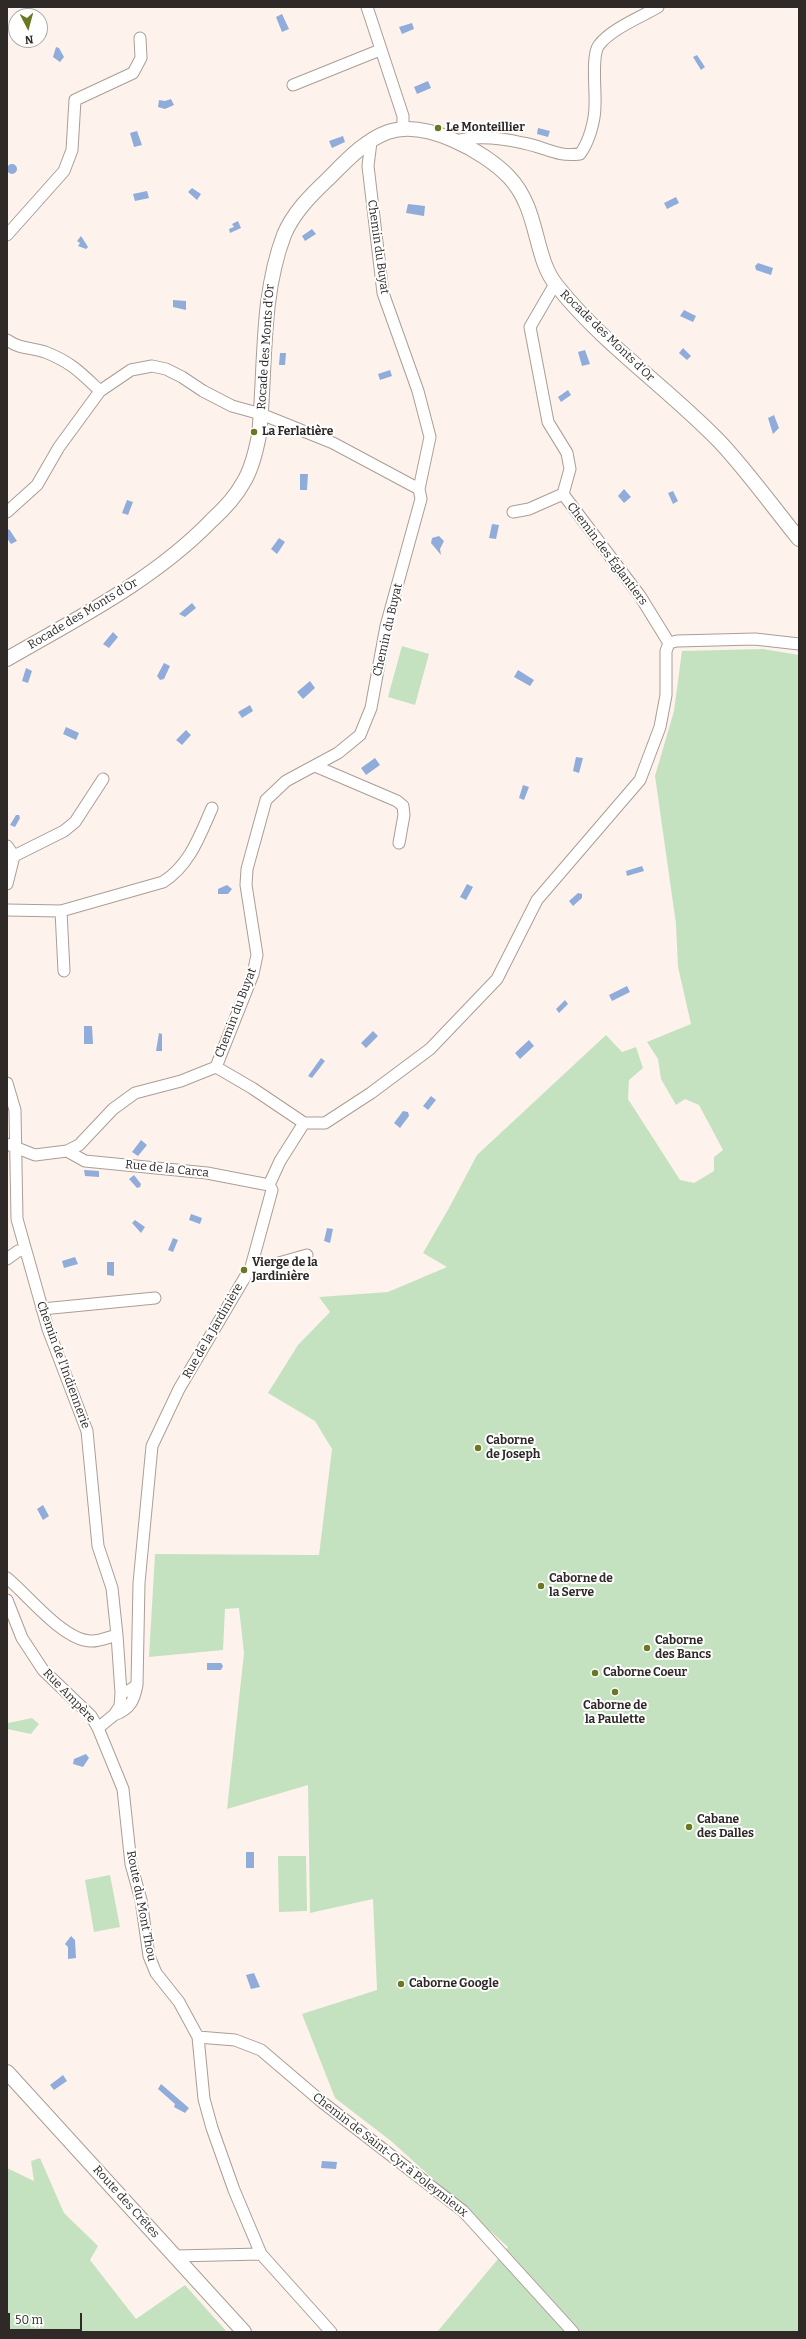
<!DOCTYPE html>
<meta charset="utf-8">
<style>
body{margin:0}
#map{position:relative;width:806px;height:2339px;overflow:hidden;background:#fdf3ec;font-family:Bitter,serif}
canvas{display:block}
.frame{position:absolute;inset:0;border:8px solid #2f2a27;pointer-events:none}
.north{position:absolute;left:8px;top:8px;width:40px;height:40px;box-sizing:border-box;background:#fff;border:1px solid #acaaa9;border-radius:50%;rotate:174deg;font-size:11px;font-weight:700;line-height:16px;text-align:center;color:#2f2a27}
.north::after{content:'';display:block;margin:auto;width:14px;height:18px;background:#6c7722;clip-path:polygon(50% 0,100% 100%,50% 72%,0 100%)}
.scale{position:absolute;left:8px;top:2313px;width:74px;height:18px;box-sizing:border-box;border:2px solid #2f2a27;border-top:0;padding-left:5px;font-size:12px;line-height:14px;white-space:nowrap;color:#2f2a27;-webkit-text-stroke:3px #fff;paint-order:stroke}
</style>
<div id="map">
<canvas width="806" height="2339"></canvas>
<div class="frame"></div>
<div class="north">N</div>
<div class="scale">50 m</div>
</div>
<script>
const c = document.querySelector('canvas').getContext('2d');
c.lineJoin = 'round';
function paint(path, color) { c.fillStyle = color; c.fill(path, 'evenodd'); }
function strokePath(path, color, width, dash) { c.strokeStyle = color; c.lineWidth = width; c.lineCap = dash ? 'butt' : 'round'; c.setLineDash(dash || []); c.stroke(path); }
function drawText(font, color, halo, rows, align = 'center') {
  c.font = font + ' Bitter,serif'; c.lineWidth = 4; c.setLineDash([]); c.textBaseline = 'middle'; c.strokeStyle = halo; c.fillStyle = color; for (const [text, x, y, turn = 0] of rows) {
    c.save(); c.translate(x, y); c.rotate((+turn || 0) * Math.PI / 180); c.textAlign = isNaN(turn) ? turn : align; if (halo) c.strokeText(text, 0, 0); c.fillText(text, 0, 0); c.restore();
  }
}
paint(new Path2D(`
 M402,646l27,8 -14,51 -27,-8z
 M763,649l36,6v1677h-362l71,-85 -117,-106 -56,-43 -33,-84 75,-24 -4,-91 -63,14 -2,-128 -81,24 17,-156 -5,-45 -14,1 -2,41 -74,7 6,-103 164,1 13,-106 -17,-28 -47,-28 30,-48 32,-33 -11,-15 69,-5 59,-25 -24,-14 26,-45 28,-53 129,-120 16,17 14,-5 7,21 -14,12 -1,19 52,81 14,3 20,-12v-14l9,-7 -24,-45 -14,-6 -9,6 -15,-26 -3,-20 -11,-17 44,-18 -13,-57 -2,-43 -21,-148 19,-65 8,-60z
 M32,1718l7,6 -8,10 -24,-5v-8l1,2z
 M278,1856h28l1,55 -28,1z
 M110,1875l10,52 -26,5 -9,-52z
 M40,2158l24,55 34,33 -8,14 46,59 49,-34 42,47h-220v-164l27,13 -3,-20z`), '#c5e2c0');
paint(new Path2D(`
 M282,14l7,15 -7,3 -6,-15z
 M412,23l2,6 -12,5 -3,-7z
 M56,47l3,1 5,9 -4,5 -7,-5z
 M697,55l8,12 -4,3 -8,-13z
 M428,81l3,7 -14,6 -3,-7z
 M171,99l3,6 -9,4 -7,-2 1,-7 6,1z
 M538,128l12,3 -2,6 -11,-3z
 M137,131l5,14 -8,2 -4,-14z
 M343,136l2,6 -13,6 -3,-7z
 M7 169a5 5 0 1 1 10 0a5 5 0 1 1-10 0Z
 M192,188l9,6 -4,6 -9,-8z
 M147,191l2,7 -14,3 -2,-7z
 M676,197l3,6 -12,6 -3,-6z
 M408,204l17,2 -1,10 -18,-3z
 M238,221l3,7 -11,5 -1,-4 5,-2 -2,-3z
 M312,229l4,5 -11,7 -3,-5z
 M81,236l7,11 -2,2 -8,-3 2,-3 -3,-2z
 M758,263l15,5 -2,7 -15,-5 -1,-4z
 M173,300l13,1v9l-13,-3z
 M684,310l12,6 -3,6 -13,-6z
 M683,348l8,8 -4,4 -8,-7z
 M585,350l5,14 -8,2 -4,-14z
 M280,353h6l-1,12h-6z
 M390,370l2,6 -12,4 -2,-6z
 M568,390l3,5 -10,7 -3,-5z
 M774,415l5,13 -6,6 -5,-16z
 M300,474h8l-1,16h-7z
 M624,489l7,8 -7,6 -6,-7z
 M673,491l5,10 -5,3 -5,-11z
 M127,500l6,2 -5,13 -6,-2z
 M492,524l7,1 -3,14 -7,-1z
 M9,529l8,12 -6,3 -4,-6v-7z
 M439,536l5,5 -4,8 1,6 -10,-12 1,-5z
 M279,538l6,4 -8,12 -6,-5z
 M192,603l4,5 -11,9 -6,-3z
 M113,632l5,5 -9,11 -6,-4z
 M164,663l6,3 -6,13 -4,1 -3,-4z
 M26,668l6,3 -4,12 -6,-2z
 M518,670l16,10 -4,6 -16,-9z
 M310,681l5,7 -12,11 -6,-7z
 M250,705l3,6 -11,7 -4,-6z
 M66,727l13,6 -3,7 -13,-6z
 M186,730l5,5 -9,10 -6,-5z
 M576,757l7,1 -4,15 -6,-2z
 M375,758l5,7 -14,10 -5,-7z
 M523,785l6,2 -5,13 -5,-2z
 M16,815h3l1,3 -5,9 -5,-2z
 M642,866l2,5 -17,5 -1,-5z
 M467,884l6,3 -7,13 -6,-3z
 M227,885l5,4 -4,5h-10v-5z
 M578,893l4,1v4l-9,8 -4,-5z
 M627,986l3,6 -18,9 -3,-6z
 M565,1000l3,4 -9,9 -3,-4z
 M84,1026h8l1,18h-9z
 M373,1031l5,5 -12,12 -5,-5z
 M159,1033l3,1v17h-6z
 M529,1040l5,6 -14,13 -5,-6z
 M321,1058l4,3 -13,17 -4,-2z
 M431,1096l5,4 -8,10 -5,-4z
 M403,1111l5,1 1,4 -9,12 -6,-5z
 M141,1140l6,5 -9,11 -6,-4z
 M84,1170l15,1v6l-14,-1z
 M134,1175l7,9 -1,3 -3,1 -8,-9z
 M191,1214l11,4 -2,6 -11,-4z
 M135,1220l10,7 -4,6 -9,-10z
 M327,1228l6,1 -3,14 -6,-2z
 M173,1238l5,2 -5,12 -5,-2z
 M75,1257l3,7 -14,4 -2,-7z
 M107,1262h7v14l-7,-1z
 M43,1505l6,11 -6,4 -6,-11z
 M207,1663h14l2,3 -2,4h-14z
 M86,1754l3,4 -6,9 -10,-3 1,-5z
 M246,1852h8v16h-8z
 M71,1936l4,4 1,18 -8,1v-12l-3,-3z
 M254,1973l6,14 -9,2 -5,-14z
 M63,2075l4,6 -13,9 -4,-5z
 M161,2084l28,24 -4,5 -11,-6 1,-3 -17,-15z
 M322,2161l15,1 -1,7 -15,-1z`), '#90acdb');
const minor = new Path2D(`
 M367,7l36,109v12
 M293,85l87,-35
 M456,141c21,-6 45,-3 67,2 23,4 32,14 57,11 9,-12 15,-33 15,-49 1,-14 -4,-50 4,-60 12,-16 42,-28 59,-38
 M7,235l57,-64 8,-21 3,-50 58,-27 8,-15 -1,-20
 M555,284l-25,43 18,95 19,31 3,16 -7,25 77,102 29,47
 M7,340c15,10 23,7 38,12 26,10 36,21 55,39
 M7,512l30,-27 22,-38 41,-56 31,-21 21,-4 14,3 16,8 21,14 29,15 29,8 72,29 86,46
 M513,512l16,-3 34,-15
 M315,766l82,35 6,5 1,9 -5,28
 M7,846l7,10
 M7,884l7,-28 50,-25 11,-9 28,-43
 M7,910l54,1 102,-29c27,-17 37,-47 49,-74
 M61,911l3,60
 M216,1067l37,-93 4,-19 -11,-70 1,-16 19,-69 20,-19 52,-28 22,-18 11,-27 15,-82 35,-127 -2,-10 11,-52 -12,-46 -35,-98 -15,-127 3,-24
 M7,1083l8,27 2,109 31,110 39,102 11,115 14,42 5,47 4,58 -1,13 -6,9 -16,13
 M304,1123h21l46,-30 59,-44 67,-70 40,-79 103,-120 20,-53 6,-32v-44l3,-8 8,-2 78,-2 44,5
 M7,1144l28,11 32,-4 12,-6 34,-36 22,-16 46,-12 35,-14 36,21 52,35
 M67,1151l18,10 122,12 62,12
 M7,1259l11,-8 7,-1
 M251,1267l10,1 46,-13
 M42,1309l113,-11
 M7,1578c21,17 56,62 83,63 8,1 19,-4 27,-6
 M7,1600l15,38 21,32 48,46 7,12 25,61 8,75 10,36 8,56 7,17 23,29 19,35 6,62 8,29 22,62 27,64 70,78
 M137,1685l2,-102 13,-137 27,-57 72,-122 21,-77 -3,-5 11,-24 24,-38
 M114,1715c16,-6 20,-14 23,-30l-7,5 -9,3
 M198,2037l37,3 26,10 61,52 141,109 110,121
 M175,2256l86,-2`);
const tertiary = new Path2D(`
 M7,659c71,-41 147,-79 205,-139 12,-11 23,-22 31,-37 9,-14 13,-32 16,-48 7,-66 1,-137 25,-200 9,-22 27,-40 44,-56 17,-17 37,-39 60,-47 37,-13 96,19 121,45 31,33 24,80 48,109 47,59 111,102 163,156 28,30 53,65 79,97
 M7,2072l237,260`);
strokePath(minor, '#aa9e96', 13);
strokePath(tertiary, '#aa9e96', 16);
strokePath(minor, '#fff', 11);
strokePath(tertiary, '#fff', 14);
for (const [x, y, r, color] of [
 [438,128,4,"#6c7722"],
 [254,432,4,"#6c7722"],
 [244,1270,4,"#6c7722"],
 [478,1448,4,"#6c7722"],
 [541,1586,4,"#6c7722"],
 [647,1648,4,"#6c7722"],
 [595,1673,4,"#6c7722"],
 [615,1692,4,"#6c7722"],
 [689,1827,4,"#6c7722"],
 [401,1984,4,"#6c7722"]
]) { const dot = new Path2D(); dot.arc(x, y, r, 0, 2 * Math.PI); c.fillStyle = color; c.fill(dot); strokePath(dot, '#fff', 1.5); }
drawText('bold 12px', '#2f2a27', '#fff', [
 ["Le Monteillier",446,128],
 ["La Ferlatière",262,432],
 ["Vierge de la",252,1263],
 ["Jardinière",252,1277],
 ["Caborne",486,1441],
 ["de Joseph",486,1455],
 ["Caborne de",549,1579],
 ["la Serve",549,1593],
 ["Caborne",655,1641],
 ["des Bancs",655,1655],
 ["Caborne Coeur",603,1673],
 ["Caborne de",615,1706,"center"],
 ["la Paulette",615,1720,"center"],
 ["Cabane",697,1820],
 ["des Dalles",697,1834],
 ["Caborne Google",409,1984]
], 'left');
drawText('12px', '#2f2a27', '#fff', [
 ["Chemin du Buyat",378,247,82],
 ["Rocade des Monts d'Or",607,336,44],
 ["Rocade des Monts d'Or",266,347,-86],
 ["Chemin des Églantiers",607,554,53],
 ["Rocade des Monts d'Or",83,614,-31],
 ["Chemin du Buyat",388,630,-77],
 ["Chemin du Buyat",236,1013,-69],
 ["Rue de la Carca",167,1169,6],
 ["Rue de la Jardinière",213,1331,-60],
 ["Chemin de l'Indiennerie",63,1365,70],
 ["Rue Ampère",69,1696,46],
 ["Route du Mont Thou",141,1906,79],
 ["Chemin de Saint-Cyr à Poleymieux",390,2155,38],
 ["Route des Crêtes",126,2202,48]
]);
</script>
